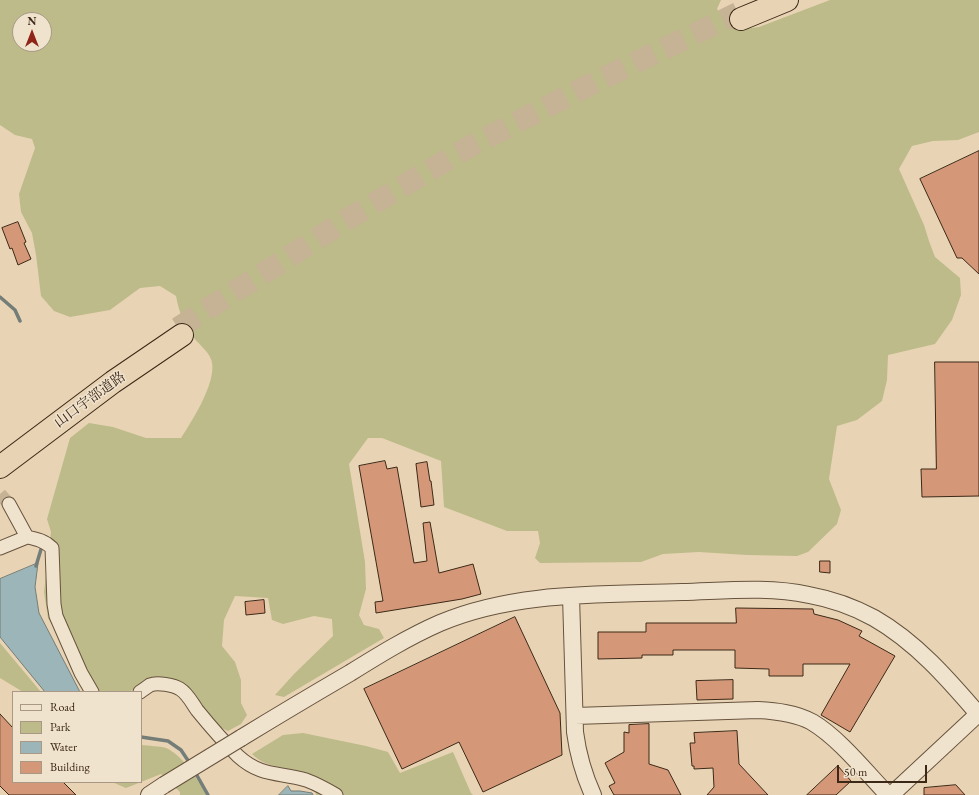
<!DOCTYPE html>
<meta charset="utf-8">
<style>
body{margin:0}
#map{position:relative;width:979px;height:795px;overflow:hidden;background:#e8d4b4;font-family:"EB Garamond",serif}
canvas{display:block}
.legend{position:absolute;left:12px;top:691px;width:130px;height:92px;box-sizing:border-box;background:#f0e3ce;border:1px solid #a89885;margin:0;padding:5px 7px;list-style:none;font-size:12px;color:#3c2817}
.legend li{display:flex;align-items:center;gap:8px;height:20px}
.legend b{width:20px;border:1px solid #a89885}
.north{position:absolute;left:12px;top:12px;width:40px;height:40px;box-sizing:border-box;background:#f0e3ce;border:1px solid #a89885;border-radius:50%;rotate:0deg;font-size:11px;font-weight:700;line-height:16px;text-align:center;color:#3c2817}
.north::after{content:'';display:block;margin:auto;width:14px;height:18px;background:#8f2418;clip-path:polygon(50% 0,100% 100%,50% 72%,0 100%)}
.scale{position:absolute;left:837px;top:765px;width:90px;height:18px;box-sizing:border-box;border:2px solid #3c2817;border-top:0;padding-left:5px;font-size:12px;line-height:14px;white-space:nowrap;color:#3c2817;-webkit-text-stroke:3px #f0e3ce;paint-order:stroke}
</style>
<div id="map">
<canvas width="979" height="795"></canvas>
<ul class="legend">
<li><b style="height:5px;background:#f0e3ce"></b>Road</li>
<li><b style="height:11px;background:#bdbb89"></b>Park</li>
<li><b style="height:11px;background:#9bb5b8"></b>Water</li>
<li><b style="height:11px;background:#d49879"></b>Building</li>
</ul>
<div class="north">N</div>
<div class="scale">50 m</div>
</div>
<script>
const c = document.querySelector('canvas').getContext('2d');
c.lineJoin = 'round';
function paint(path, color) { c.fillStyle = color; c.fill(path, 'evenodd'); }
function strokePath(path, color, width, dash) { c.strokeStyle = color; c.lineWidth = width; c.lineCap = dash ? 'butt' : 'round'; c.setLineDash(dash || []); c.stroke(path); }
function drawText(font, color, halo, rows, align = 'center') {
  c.font = font + ' "EB Garamond","Noto Serif JP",serif'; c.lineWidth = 3; c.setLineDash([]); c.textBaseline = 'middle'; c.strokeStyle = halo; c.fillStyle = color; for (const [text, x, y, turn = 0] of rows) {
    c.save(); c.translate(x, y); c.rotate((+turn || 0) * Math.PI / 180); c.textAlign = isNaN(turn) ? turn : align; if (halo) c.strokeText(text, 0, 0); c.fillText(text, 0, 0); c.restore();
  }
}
paint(new Path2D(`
 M0,0h721l-4,9 19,21 23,-3 71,-27h149v132l-21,8 -25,1 -21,5 -13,23 25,56 5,16 6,16 25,21 1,17 -9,25 -17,24 -47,11 -1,25 -5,21 -25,19 -20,6 -8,53 12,31 -4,14 -29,28 -11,4 -50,-1 -48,-3 -36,2 -22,8 -101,1 -5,-5 5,-15 -2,-12h-31l-63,-24 -3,-46 -59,-23h-14l-19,26 16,98 1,27 -7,26 5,10 15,4 5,9 -100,59 -9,-2 19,-21 39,-38 -1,-17 -18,-3 -31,8 -11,-4 -4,-22 -33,-2 -11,24 -2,26 13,16 6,18v23l6,12 -6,9 -13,7 -11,-5 -30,-34 -40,-12 -18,12h-42l-24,-49 -15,-25 -4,-26 7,-60 -4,-13 23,-81 19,-15 24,4 33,11h35c11,-17 40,-62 29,-81 -4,-8 -13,-14 -18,-22 -9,-13 -13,-23 -16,-39l-16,-10 -20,2 -30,22 -40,7 -16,-6 -13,-15 -5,-41 -4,-22 -11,-21 -2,-18 16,-46 -3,-9 -17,-4 -15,-10zM20,20h24v24h-24z
 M0,643l41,49h-18l-23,-14z
 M303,733l63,13 22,6 12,21 53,-21 18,41 2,2h-157l-3,-16c-6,-3 -12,-7 -18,-8 -16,-5 -30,-4 -43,-17l31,-19z
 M141,745c8,1 18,1 25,3 15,6 33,32 40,47h-26v-3l-19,-18 -35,14 -14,-6h29z`), '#bdbb89');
const water = new Path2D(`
 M38,563l-3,24 4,26 41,79h-35l-45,-55v-58z
 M288,786l3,5h9l12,2 1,2h-34z`);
paint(water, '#9bb5b8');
strokePath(water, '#757d78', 1);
strokePath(new Path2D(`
 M0,297l15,13 5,11
 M36,566l6,-20
 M141,737l27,4 13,9 10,15
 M195,772l13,23`), '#757d78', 3.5);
const building = new Path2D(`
 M979,151v123l-17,-16h-5l-37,-79z
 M18,222l8,20 -2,1 7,16 -13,6 -6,-17 -2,1 -8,-21z
 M935,362h44v134l-57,1 -1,-28h15z
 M385,461l2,8 10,-2 17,96 13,-2 -4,-38 7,-1 9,51 34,-9 8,30 -19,5 -86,14 -1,-11 8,-1 -24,-135z
 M427,462l3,19h1l3,24 -13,2 -5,-43z
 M820,561h10v12l-10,-1z
 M264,600l1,13 -19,2 -1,-13z
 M736,608l77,1 1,5 24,6 24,11 -3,5 36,20 -45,76 -29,-17 29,-51h-47v12h-34v-7l-34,-1v-18h-62v5h-31v3l-44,1v-27h48v-9h90z
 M515,617l45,96 2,42 -79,37 -24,-50 -57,27 -38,-80z
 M733,680v19l-36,1 -1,-19z
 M0,714l13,14v54h50l13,13h-67l-9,-9z
 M649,724v40l19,6 13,25h-67l-5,-9 6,-3 -10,-20 19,-11v-20l5,1v-8z
 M737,731l2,33 29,31h-61l7,-8 -1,-19 -19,1v-3h-2l-2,-23h5l-1,-10z
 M838,766l13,15 -15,14h-29z
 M956,785l9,10h-41v-7z`);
paint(building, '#d49879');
strokePath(building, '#3c2817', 1);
strokePath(new Path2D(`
 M0,494l9,10`), '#c6b295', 13, [13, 6]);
strokePath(new Path2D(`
 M178,328l176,-113 113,-67 122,-63 149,-72`), '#c6b295', 22, [22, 11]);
const minor = new Path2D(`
 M27,537c10,2 18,4 25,11l2,56 2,12 25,57 11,19
 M0,548l27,-11 -18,-33
 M140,692c3,-2 7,-5 10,-7 7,-3 24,0 30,4 8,5 12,14 17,21 13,16 27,32 41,46 23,21 41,16 68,24 11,4 20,9 30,15`);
const tertiary = new Path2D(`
 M571,596l4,136c3,23 8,41 18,63
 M575,716l183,-6c18,1 38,3 54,12 27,16 54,50 76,73
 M241,738c36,-22 73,-44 109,-65 29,-18 58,-36 90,-50 76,-32 161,-28 242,-31 41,-1 86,-6 127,3 22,4 45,12 65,23 42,24 74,61 105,97
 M149,795l15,-10
 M891,795l87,-81`);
const motorway = new Path2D(`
 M741,19l46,-19
 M0,467l113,-85 69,-47`);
strokePath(minor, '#67533e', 15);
strokePath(tertiary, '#67533e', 18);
strokePath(motorway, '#3c2817', 24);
strokePath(minor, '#f0e3ce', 13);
strokePath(tertiary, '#f0e3ce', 16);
strokePath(motorway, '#e8d4b4', 22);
const tertiaryBridge = new Path2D(`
 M164,785l77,-47`);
strokePath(tertiaryBridge, '#67533e', 18, []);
strokePath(tertiaryBridge, '#f0e3ce', 16);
drawText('14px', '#3c2817', '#f0e3ce', [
 ["山口宇部道路",90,400,-36]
]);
</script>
